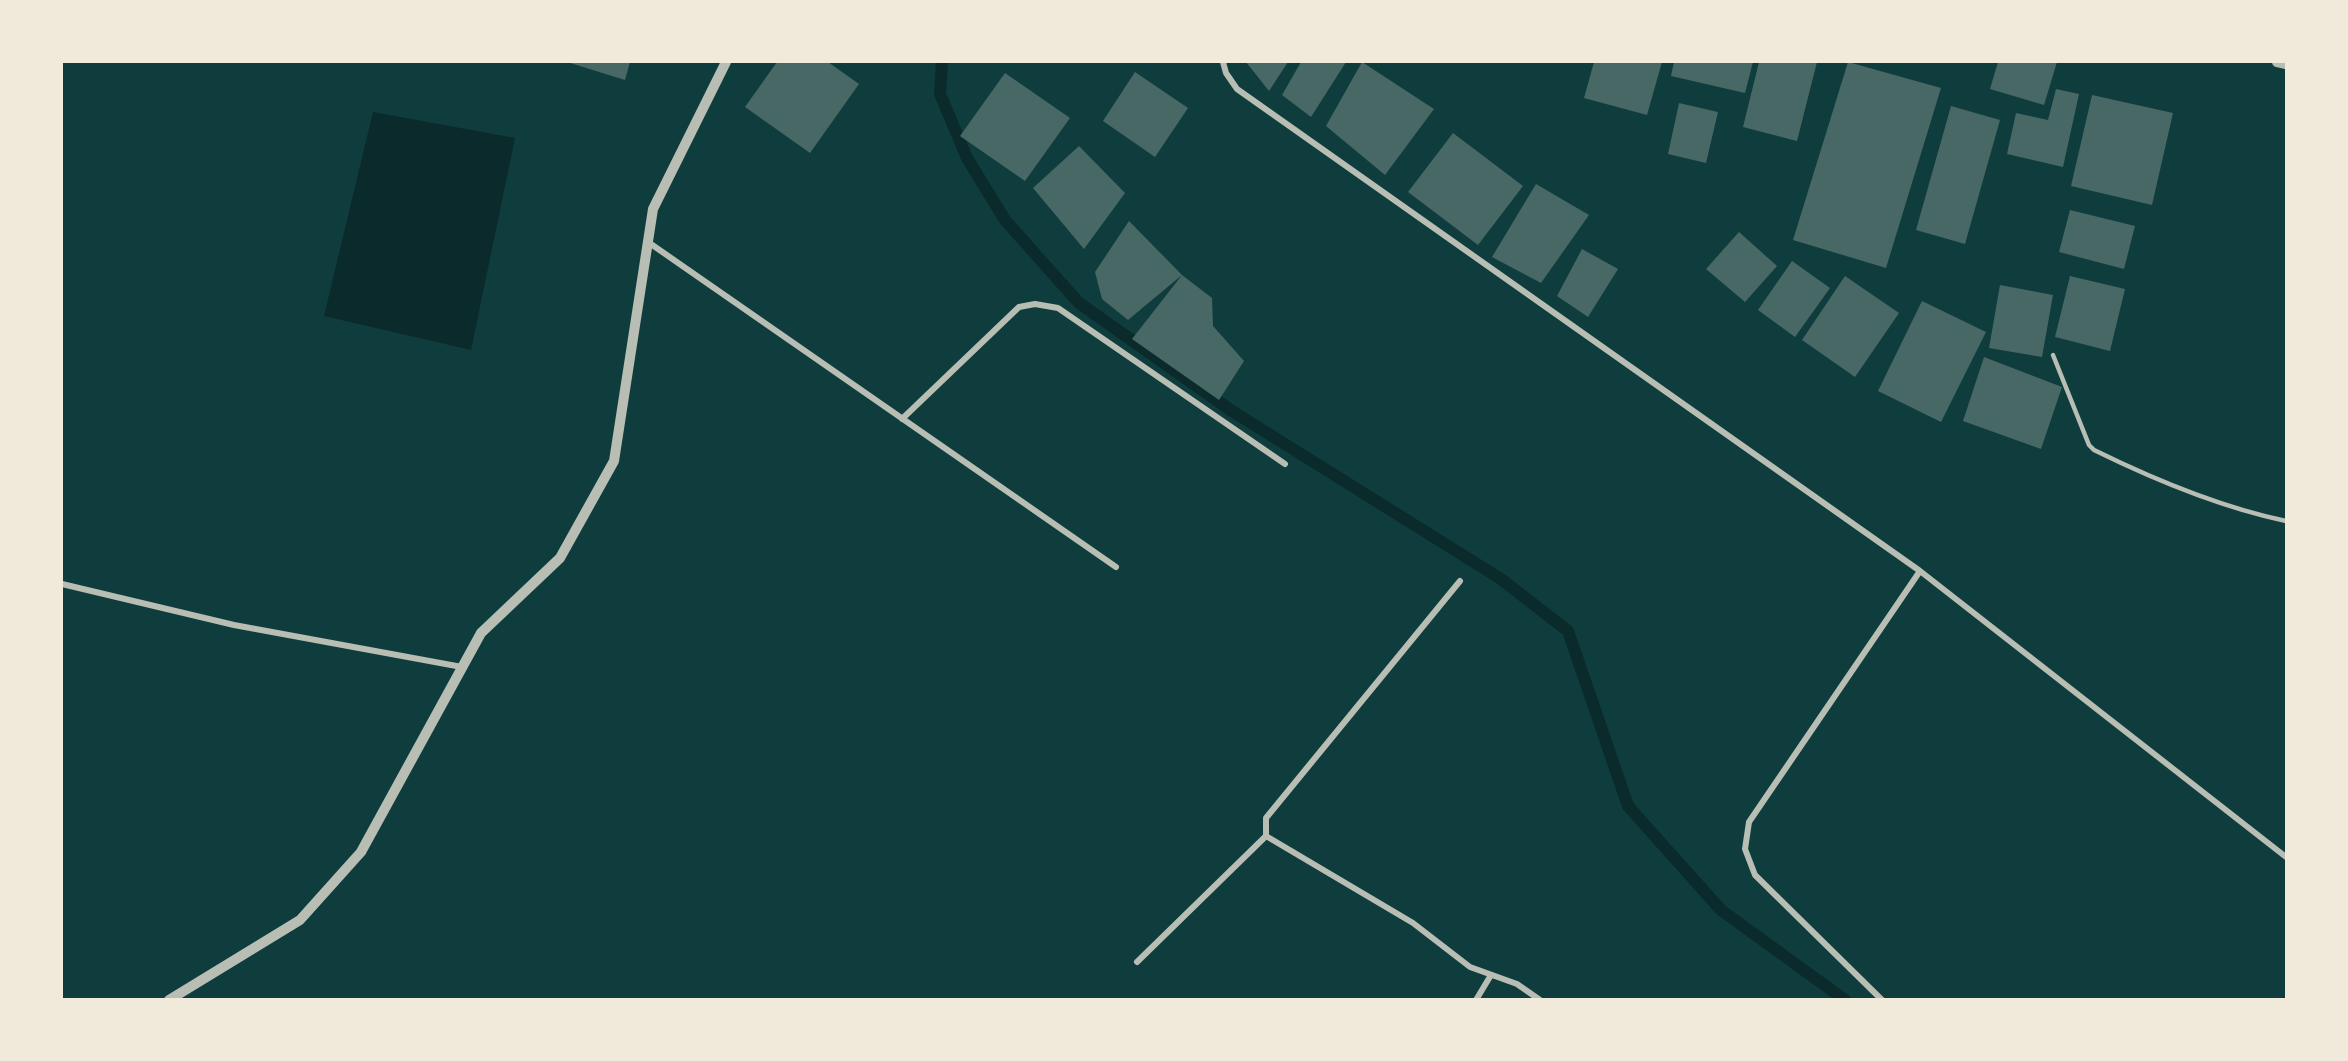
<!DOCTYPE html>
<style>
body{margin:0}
#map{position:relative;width:2348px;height:1061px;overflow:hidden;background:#0f3d3e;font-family:"Public Sans",sans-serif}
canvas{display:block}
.frame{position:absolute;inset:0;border:63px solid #f1e9da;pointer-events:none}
</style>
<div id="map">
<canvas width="2348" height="1061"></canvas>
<div class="frame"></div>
</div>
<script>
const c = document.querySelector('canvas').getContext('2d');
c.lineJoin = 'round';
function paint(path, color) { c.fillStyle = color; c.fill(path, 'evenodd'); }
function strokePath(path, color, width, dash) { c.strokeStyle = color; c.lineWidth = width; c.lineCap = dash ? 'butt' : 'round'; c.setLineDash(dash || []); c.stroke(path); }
paint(new Path2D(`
 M373,112l142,26 -44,212 -147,-34z`), '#0a2a2b');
strokePath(new Path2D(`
 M942,62l-2,32 27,64 38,62 74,83 153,108 269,168 67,52 60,175 93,104 124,90`), '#0a2a2b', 12);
paint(new Path2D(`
 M567,62h63l-5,18z
 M777,62h51l31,22 -49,69 -65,-46z
 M1246,62h42l-19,29z
 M1301,62h45l-35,55 -29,-22z
 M1362,62l72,47 -49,66 -59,-49z
 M1594,62h68l-15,53 -63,-17z
 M1674,62h79l-8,31 -74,-17z
 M1759,62h58l-20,79 -54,-14z
 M1848,62l93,26 -55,180 -93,-28z
 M1998,62h59l-13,43 -54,-16z
 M1135,72l53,36 -33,49 -52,-36z
 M1005,73l65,45 -45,63 -65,-45z
 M2056,89l23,5 -16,73 -56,-13 9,-41 32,7z
 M2092,95l81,18 -21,92 -81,-19z
 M1679,103l39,9 -12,51 -38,-9z
 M1951,106l49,14 -35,124 -49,-14z
 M1453,133l70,53 -45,59 -70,-53z
 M1079,146l46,47 -41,56 -51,-61z
 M1536,184l53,31 -48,68 -49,-26z
 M2070,210l65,16 -11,43 -65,-17z
 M1129,221l53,54 -54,45 -26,-21 -7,-27z
 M1739,232l38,34 -32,36 -39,-33z
 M1582,249l36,20 -30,48 -31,-21z
 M1792,261l38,27 -35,49 -37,-27z
 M1182,275l30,23 1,28 31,35 -25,39 -87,-61z
 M1845,276l54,37 -44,64 -53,-37z
 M2070,276l55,13 -15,62 -55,-14z
 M2000,285l53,10 -11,62 -53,-9z
 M1922,301l64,31 -45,90 -63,-31z
 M1984,357l78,30 -21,62 -78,-28z`), '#486865');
strokePath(new Path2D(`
 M2053,355l36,90 5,5c61,30 125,57 192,71`), '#b8beb3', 4.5);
strokePath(new Path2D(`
 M1223,62l3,11 11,16 683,482 366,286
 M648,242l468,325
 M902,419l117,-112 16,-3 23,4 227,156
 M62,584l172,41 228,42
 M1266,836v-18l194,-237
 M1137,962l129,-126 147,87 57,44 47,17 23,16
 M1476,1000l15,-25
 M1882,1000l-127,-125 -10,-26 4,-27 171,-251`), '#b8beb3', 6);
strokePath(new Path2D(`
 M2277,62l9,2
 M169,1000l131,-80 61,-68 120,-219 79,-75 54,-97 39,-252 73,-147`), '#b8beb3', 10);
</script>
